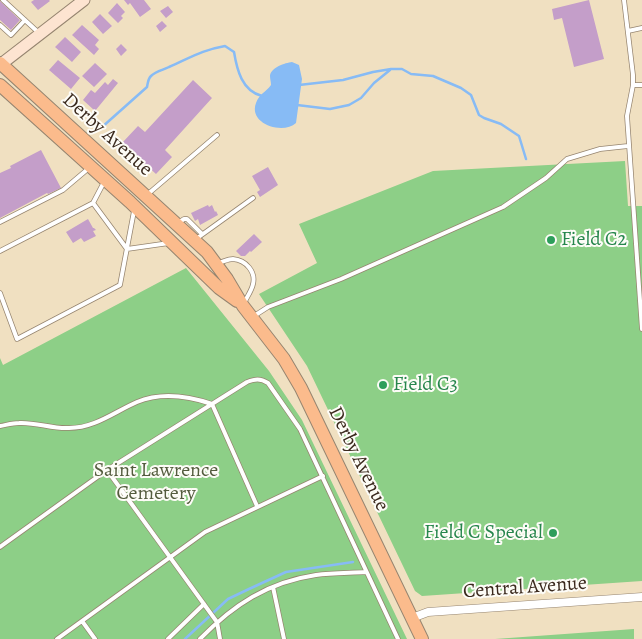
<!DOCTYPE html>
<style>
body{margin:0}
canvas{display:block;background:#f0e0c1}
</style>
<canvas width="642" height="639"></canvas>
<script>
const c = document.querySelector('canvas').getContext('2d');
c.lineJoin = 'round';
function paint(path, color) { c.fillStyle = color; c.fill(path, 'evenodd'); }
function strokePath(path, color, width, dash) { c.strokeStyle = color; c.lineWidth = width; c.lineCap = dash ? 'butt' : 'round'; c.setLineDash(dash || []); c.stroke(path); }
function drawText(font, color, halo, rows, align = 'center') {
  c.font = font + ' Alegreya,serif'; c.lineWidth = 4; c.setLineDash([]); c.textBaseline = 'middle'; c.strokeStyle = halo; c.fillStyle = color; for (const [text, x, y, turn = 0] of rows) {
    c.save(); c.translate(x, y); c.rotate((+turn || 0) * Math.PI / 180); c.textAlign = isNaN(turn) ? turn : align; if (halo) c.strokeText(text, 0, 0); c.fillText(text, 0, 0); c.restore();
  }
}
paint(new Path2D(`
 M625,161l3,45h14v375l-220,15 -7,-5 -108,-225 -48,-72 58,-31 -18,-39 134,-53z
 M186,268l83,103 33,49 105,219h-407v-281l3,7z
 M634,629v10h-139z`), '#8dcf87');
paint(new Path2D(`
 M292,62l7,3 3,14 -6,44c-13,12 -48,1 -40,-20 3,-9 10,-11 15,-18 0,-3 -1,-6 -1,-9 1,-9 15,-13 22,-14z`), '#87bbf5');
strokePath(new Path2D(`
 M299,85l44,-5 30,-8 18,-3h11l9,5 22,2 28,12 10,7 8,20 5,3 17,6 18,12 7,23
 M297,105l33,4 19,-4 12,-7 13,-15 16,-13
 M101,128l46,-41c1,-5 1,-8 4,-11 5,-5 12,-6 18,-9 21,-9 33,-17 56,-21l9,6c3,18 8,39 28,44
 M185,639l43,-40 21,-10 37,-17 67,-10`), '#87bbf5', 2.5);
paint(new Path2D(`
 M34,0h15l1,1 -12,9 -7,-8z
 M124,0h20l7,9 -11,8 -10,-14 -2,2z
 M589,0l15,59 -30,8 -12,-49 -8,2 -2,-11z
 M0,1l20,19 -9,10 -11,-10z
 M117,3l8,9 -4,4 2,2 -5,5 -10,-10z
 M168,6l5,6 -7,6 -6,-7z
 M100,14l12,12 -9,8 -11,-12z
 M162,21l5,5 -7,6 -4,-6z
 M82,25l17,15 -4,5 4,4 -5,6 -22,-20z
 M65,37l16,15 -9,10 -17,-15z
 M121,44l6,6 -6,6 -5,-7z
 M58,60l22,18 -9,11 -22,-19z
 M95,63l12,11 -13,13 -12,-11z
 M113,79l5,4 -23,28 -12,-11 8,-10 4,3 10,-11 3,3z
 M193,80l19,18 -47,52 7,7 -16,17 -34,-31 16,-17 7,6z
 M41,150l20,38 -13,6 -1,-1 -47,25v-45l11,-5 -1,-2z
 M268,167l10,18 -18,12 -3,-5 3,-2 -8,-14z
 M208,205l1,2 3,-2 3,7 1,-1 2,4 -18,10 -2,-6 -3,2 -4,-8z
 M88,219l5,9h1l2,2 -3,1 3,5 -12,6 -3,-4 -8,5 -7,-11z
 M254,234l8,8 -11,10 -1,-1 -5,5h-4l-5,-5z`), '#c49ec9');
const service = new Path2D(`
 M3,0l36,33
 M624,0l9,75v10l-6,31 15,213
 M0,25l11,10 14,-15
 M628,31l14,-3
 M633,85h9
 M148,194l69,-59
 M93,203l34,46 42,-6
 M0,222l63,-32 26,-22
 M178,223l6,-4h3l15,15
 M196,239l57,-41
 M0,251l93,-48 11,-21
 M218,263c5,-1 10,-4 15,-4 13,1 23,13 20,25 -1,6 -6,13 -9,19
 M0,293l17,46 103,-54 14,-74
 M254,316l14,-9 73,-28 162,-72 43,-29 21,-19 33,-10 28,-3
 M0,426c6,-1 13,-3 19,-3 17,-1 33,6 50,5 26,0 45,-16 68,-26 24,-10 51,-6 75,2l45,102
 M107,470l107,148 3,4 3,17
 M0,547l107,-77 140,-88c8,-3 13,-4 21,1l32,46 98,210
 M273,587l11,52
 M82,621l13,18
 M57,639l148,-107 118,-56
 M168,639l36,-35
 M200,639c33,-34 68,-57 116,-64 16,-2 34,-2 50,-3`);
const minor = new Path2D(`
 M412,618l16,-6 214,-15`);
const secondary = new Path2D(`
 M0,65l84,-65`);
const trunk = new Path2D(`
 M0,63l207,189 20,27 16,27 41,53 17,29 121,251
 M0,85l130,117 89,86 18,13`);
strokePath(service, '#968570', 5.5);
strokePath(minor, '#968570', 9);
strokePath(secondary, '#968570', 13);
strokePath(trunk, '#968570', 14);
strokePath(service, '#fff', 4);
strokePath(minor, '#fff', 8);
strokePath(secondary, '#fde4d1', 11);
strokePath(trunk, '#fbbb8c', 12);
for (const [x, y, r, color] of [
 [551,240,5,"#2e9e5b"],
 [383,385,5,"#2e9e5b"],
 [553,533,5,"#2e9e5b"]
]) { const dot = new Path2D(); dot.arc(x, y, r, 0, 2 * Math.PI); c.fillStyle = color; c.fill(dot); strokePath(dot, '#fdfcf7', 2); }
drawText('20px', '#3b2a1e', '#fdfcf7', [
 ["Derby Avenue",107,135,42],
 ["Derby Avenue",358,459,64],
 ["Central Avenue",525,588,-4]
]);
drawText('20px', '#27864d', '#fdfcf7', [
 ["Field C2",561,240],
 ["Field C3",393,385],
 ["Field C Special",543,533,"right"]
], 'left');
drawText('20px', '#545c3e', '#fdfcf7', [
 ["Saint Lawrence",156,471],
 ["Cemetery",156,494]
]);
</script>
